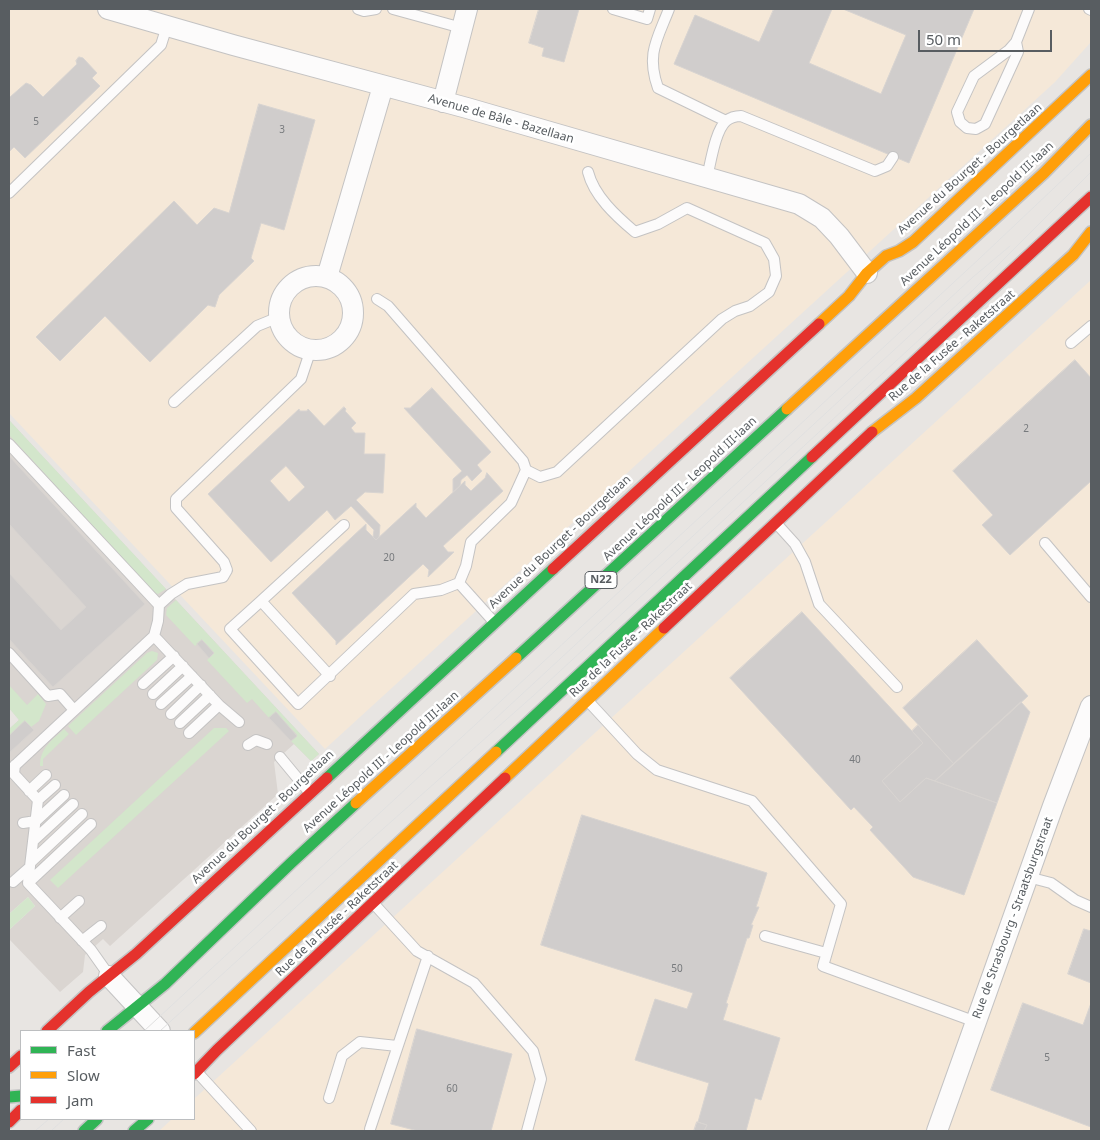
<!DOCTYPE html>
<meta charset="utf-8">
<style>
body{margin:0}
#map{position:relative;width:1100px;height:1140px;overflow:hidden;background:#e8e5e2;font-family:"Noto Sans",sans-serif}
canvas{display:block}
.frame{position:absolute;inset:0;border:10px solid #585d61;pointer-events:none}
.legend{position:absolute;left:20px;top:1030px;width:175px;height:90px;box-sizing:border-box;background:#fff;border:1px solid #bcbec0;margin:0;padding:6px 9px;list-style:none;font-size:15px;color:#585d61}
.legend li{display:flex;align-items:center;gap:10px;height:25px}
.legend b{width:25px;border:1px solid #bcbec0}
.scale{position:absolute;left:918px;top:30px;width:134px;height:22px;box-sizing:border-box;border:2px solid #585d61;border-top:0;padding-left:6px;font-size:15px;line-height:18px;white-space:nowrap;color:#585d61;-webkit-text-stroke:4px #fff;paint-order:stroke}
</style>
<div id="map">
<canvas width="1100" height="1140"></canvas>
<div class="frame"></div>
<ul class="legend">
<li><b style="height:6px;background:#30b455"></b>Fast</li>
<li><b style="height:6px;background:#ff9f0a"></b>Slow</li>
<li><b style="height:6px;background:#e5322d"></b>Jam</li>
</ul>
<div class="scale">50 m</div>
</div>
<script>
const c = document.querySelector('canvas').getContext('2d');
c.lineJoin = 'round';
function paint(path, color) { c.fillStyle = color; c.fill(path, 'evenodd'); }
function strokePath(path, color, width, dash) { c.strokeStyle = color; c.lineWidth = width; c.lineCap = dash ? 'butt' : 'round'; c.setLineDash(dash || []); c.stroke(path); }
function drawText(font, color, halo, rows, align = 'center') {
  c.font = font + ' "Noto Sans",sans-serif'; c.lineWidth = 5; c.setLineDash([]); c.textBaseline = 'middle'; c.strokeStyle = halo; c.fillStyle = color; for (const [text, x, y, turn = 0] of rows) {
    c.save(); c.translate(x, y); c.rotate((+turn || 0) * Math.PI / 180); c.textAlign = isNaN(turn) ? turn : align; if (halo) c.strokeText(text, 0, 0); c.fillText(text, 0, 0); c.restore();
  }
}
paint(new Path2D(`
 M9,9h1082v33l-36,40 -730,667 -316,-336z
 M1091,280v851h-932l13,-12h22v-20z`), '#f5e8d8');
paint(new Path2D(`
 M9,420l310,334 -8,7 -17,-17 -20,18 4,32 -168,152 -7,-7 -18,16 -2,17 -23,20 -51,-53v-9l26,-24 -7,-9 -19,17v-185l10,-9 -10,-12z`), '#dad5d1');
paint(new Path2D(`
 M9,420l157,169 -8,5 -3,-1 -146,-158z
 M176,600l143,154 -8,7 -20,-20 6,-6 -21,-22 -7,5 -17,-19 -5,4 -40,-43 7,-7 -12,-13 -7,6 -29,-31 1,-7z
 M152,651l6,2 -1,7 -81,75 -8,-9 79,-73z
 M9,685l18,20 11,-11 8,10 -7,17 -8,6 -6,-6 -16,15v-7l10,-9 -10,-12z
 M214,728h12l3,3 -171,157 -8,-8z
 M64,729l5,5 -26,25v7h-3c0,-18 12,-26 24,-37z
 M28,897l7,9 -26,24v-16z`), '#d3e6cb');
const building = new Path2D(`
 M539,9h40l-15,53 -22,-6 2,-8 -15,-5z
 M774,9h58l-23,54 72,31 25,-59 -63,-26h131l-65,154 -235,-99 21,-49 64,27z
 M79,57l4,1 14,15 -5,5 8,8 -75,72 -11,-11 -5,5v-57l1,2 16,-14 5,2 12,12 34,-33 -1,-3z
 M259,104l56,16 -31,110 -23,-7 -10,35 3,3 -35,34 -4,12 -7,-2 -58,57 -45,-46 -45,45 -24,-24 138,-136 23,24 17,-17 15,5z
 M1075,360l16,18v103l-81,74 -28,-30 11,-10 -40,-44z
 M432,388l59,64 -14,13 5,6 -10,10 -5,-6 -6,5 -1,6 -7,6v-13l9,-8 -58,-63h6z
 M344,407l2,2 -1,2 11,12 -5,5 4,5h10l-1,21h21l-2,39 -18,-1 -9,8 24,25 -1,12 -3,3 -3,-3 1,-7 -23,-24 -16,14 -8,-10 -56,52 -63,-68 91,-85 1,2h7l1,-2 16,17zM286,466l19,21 -16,15 -19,-21z
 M9,456l136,148 -92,83 -44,-48v-66l52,57 25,-23 -77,-83z
 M487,473l16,18 -60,55 5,6h6l-26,25 1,-7 -6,-6 -87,81v-4l-44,-48 74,-69v6l10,10 40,-37v4l10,11 39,-37v4l6,6 14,-13z
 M802,612l121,131 -41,38 18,21 26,-24 71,25 -33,92 -51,-18 -43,-47 3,-3 -19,-20 -3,3 -121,-132z
 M202,640l12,13 -5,5 -12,-14z
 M977,640l51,56 -74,68 -51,-56z
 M1021,702l9,10 -33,91 -62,-22z
 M276,712l21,24 -6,5 -22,-23z
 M25,721l9,9 -25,23v-17z
 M918,725l36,39 -19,17 -9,-3 -26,24 -18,-21 41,-38 -11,-12z
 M582,815l185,58 -11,34h3l-8,18h2l-4,13h-2l-21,65 2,1 -5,16 57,18 -19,62 -6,-2 -9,33h-42l3,-6 -9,-3 11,-39 -74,-23 20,-61 32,10 6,-16 -152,-48z
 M1084,929l7,2v52l-23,-9z
 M1023,1003l60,22 8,-22v124l-100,-37z
 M417,1029l95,25 -21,77h-73l-27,-7z
 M697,1122l10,3 -3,6h-10z`);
paint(building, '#d0cdcc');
strokePath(building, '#d8d4d1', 1);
const lane = new Path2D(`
 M358,9l6,2 12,-2
 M393,9l69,19
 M613,9l34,10 3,-10
 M669,9c-12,31 -23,45 -11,79l68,33
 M1089,9l2,1
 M1016,42l2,10 -33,72 -9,5 -9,-1 -7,-6 -3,-10 17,-36 35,-26 7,-8 13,-33
 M707,177c4,-15 8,-46 19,-56 5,-4 10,-5 15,-5l134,55 12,-5 6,-9
 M9,193l152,-148 6,-19
 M377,299l11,7 135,155 3,9 14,7 17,-5 165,-153 13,-8 15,-5 19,-14 7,-16 -2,-17 -9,-16 -78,-35 -29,16 -23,8c-19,-16 -41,-36 -47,-60
 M1071,343l20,-17
 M174,402l83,-76 22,-9
 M9,444l150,161
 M776,523l19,21 10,18 14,42 78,83
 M1045,543l46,54
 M459,583l35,39
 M261,601l-31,28 68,75 116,-110 27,-4 18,-7 7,-17 5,-24 40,-39 15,-33
 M154,636l4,-15 1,-16 12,-11 16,-10 36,-7 4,-7 -3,-8 -48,-54v-9l125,-120 10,-30
 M9,653l39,43 12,-2 14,16
 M330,676l-69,-75 83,-76
 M143,684l31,-28
 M153,694l30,-28
 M588,701l49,53 20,16 95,31 89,103 -18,62 153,56
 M161,704l31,-28
 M171,714l30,-29
 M180,723l30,-28
 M189,733l30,-28
 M248,745l8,-5 11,4
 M280,757l29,35
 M15,765l-1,9 24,26 -10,83 63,67 17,24
 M9,771l145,-135 65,69 20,17
 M29,791l17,-16
 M38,800l17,-15
 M23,823l13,-2 28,-26
 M33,841l40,-37
 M31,862l51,-48
 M1028,877l23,6 24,17 16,7
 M13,882l17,-15
 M28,883l63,-59
 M374,904l43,47 57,32 59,68 8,28 -14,52
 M60,918l19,-17
 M765,936l61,17
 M82,941l19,-15
 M197,1072l54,59
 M329,1098l13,-42 18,-14 37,4
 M370,1129l58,-173`);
const street = new Path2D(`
 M108,9l125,36 234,63 332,96 23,14 17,18 28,37
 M443,102l24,-93
 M279 313a37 37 0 1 1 74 0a37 37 0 1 1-74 0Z
 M327,277l56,-191
 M109,976l51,55
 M937,1131l116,-325 38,-100`);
const fast = new Path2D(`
 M516,658l271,-249
 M496,752l316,-295
 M327,778l226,-209
 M107,1031l58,-47 126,-121 65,-60
 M9,1097l12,-1
 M84,1131l13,-12
 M134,1131l14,-12`);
const slow = new Path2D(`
 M819,324l30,-28 18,-23 19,-17 13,-5 14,-9 178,-167
 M787,409l257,-236 47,-48
 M872,432l44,-34 157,-143 18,-23
 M505,778l159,-150
 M356,803l160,-145
 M194,1033l302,-281`);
const jam = new Path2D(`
 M812,457l279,-260
 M553,569l266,-245
 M664,628l208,-196
 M47,1031l42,-39 47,-38 191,-176
 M9,1067l12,-11
 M194,1074l23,-24 288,-272
 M9,1122l12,-12`);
strokePath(lane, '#c4c3c3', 12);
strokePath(street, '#c4c3c3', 22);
strokePath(fast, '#c4c4c4', 14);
strokePath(slow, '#c4c4c4', 14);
strokePath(jam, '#c4c4c4', 14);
strokePath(lane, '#fcfbfb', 10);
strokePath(street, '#fcfbfb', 20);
strokePath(fast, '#30b455', 11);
strokePath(slow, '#ff9f0a', 11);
strokePath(jam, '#e5322d', 11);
strokePath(new Path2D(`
 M494,720l479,-443 37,-31
 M144,1031l835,-772 112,-106
 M160,1031l180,-164 193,-171 440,-406 118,-118
 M35,1131l14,-12
 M51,1131l13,-12`), '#e0e0e0', 1);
drawText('10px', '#777a7d', null, [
 ["5",36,122],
 ["3",282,130],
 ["2",1026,429],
 ["20",389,558],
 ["40",855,760],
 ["50",677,969],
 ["5",1047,1058],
 ["60",452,1089]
]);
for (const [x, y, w] of [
 [601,580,32]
]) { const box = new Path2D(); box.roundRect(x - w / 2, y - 8.5, w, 17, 4); c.fillStyle = '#fff'; c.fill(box); strokePath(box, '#585d61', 1); }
drawText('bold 11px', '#585d61', null, [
 ["N22",601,580]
]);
drawText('12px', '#585d61', '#fff', [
 ["Avenue de Bâle - Bazellaan",501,119,16],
 ["Avenue du Bourget - Bourgetlaan",970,169,-42],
 ["Avenue Léopold III - Leopold III-laan",977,214,-43],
 ["Rue de la Fusée - Raketstraat",952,346,-41],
 ["Avenue Léopold III - Leopold III-laan",680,489,-43],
 ["Avenue du Bourget - Bourgetlaan",560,542,-43],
 ["Rue de la Fusée - Raketstraat",631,640,-43],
 ["Avenue Léopold III - Leopold III-laan",381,762,-42],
 ["Avenue du Bourget - Bourgetlaan",263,817,-43],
 ["Rue de Strasbourg - Straatsburgstraat",1013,918,-70],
 ["Rue de la Fusée - Raketstraat",337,919,-43]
]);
</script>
